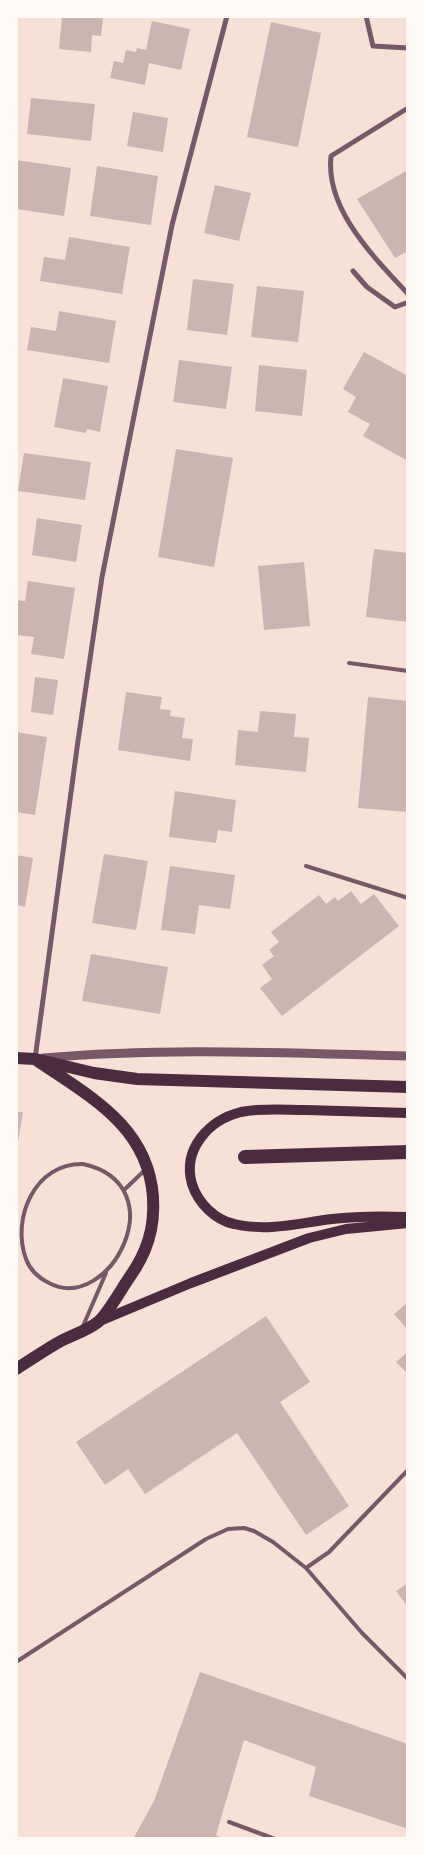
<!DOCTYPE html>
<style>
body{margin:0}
#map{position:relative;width:424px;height:1855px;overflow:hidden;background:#f7e1d7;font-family:Signika,sans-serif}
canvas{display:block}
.frame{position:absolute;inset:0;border:18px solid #fffaf5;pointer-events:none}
</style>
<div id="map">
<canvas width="424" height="1855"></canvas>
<div class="frame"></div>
</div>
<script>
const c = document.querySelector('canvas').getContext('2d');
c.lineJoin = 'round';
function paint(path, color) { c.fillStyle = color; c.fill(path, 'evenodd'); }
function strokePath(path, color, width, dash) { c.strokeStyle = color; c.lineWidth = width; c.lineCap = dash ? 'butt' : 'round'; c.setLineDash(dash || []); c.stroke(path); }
paint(new Path2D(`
 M62,16l41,1 -2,19 -9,-1 -1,17 -32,-3z
 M152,21l38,8 -9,41 -32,-7 -4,22 -35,-7 4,-17 9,2 3,-13 10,2 1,-4 9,2z
 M271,22l50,11 -23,114 -51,-10z
 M31,98l64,6 -4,37 -64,-7z
 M133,112l35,6 -5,34 -36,-6z
 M16,160l55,8 -7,48 -48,-7z
 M97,166l61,10 -7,49 -61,-9z
 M408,170v81l-13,7 -38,-59z
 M215,185l36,8 -12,48 -35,-8z
 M69,237l61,10 -8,47 -82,-13 4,-24 21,3z
 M193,279l41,5 -7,51 -40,-5z
 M257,286l47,5 -6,51 -47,-5z
 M59,311l57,10 -7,42 -82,-13 4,-23 25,4z
 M364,352l44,24v85l-45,-25 7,-12 -22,-12 8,-15 -13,-8z
 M179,360l53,7 -6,42 -53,-7z
 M259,365l48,5 -5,46 -47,-5z
 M63,378l45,8 -8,46 -13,-3 -1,4 -32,-6z
 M176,449l57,9 -19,109 -56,-10z
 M24,453l67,9 -6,38 -67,-9z
 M37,518l45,7 -6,37 -44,-7z
 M374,549l34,4v69l-42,-5z
 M304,562l6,64 -46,4 -6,-64z
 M28,581l47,7 -11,71 -33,-5 3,-17 -18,-2v-35l9,1z
 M35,677l23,3 -5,35 -22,-3z
 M126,692l36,5 -2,12 11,1 -1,6 15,2 -3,20 11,1 -3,22 -72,-11z
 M368,697l40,4v111l-50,-4z
 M260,711l36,3 -2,23 15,1 -3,34 -71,-7 3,-35 20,2z
 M16,732l31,5 -12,78 -19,-3z
 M175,791l61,9 -4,32 -14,-2 -2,13 -47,-6z
 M104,854l44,7 -12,69 -44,-7z
 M16,855l17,3 -8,49 -9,-2z
 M170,866l65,9 -5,34 -31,-4 -4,29 -34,-4z
 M351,891l10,13 13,-10 25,32 -117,90 -22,-28 12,-9 -10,-14 12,-9 -5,-6 10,-8 -8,-10 48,-37 7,9 9,-7 3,4z
 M91,954l77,13 -8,47 -78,-13z
 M16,1112h7l-5,30h-2z
 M408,1302v28l-14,-16z
 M266,1316l44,66 -30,20 69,104 -43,29 -69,-102 -92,61 -17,-25 -23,16 -29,-43z
 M408,1352v22l-12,-12z
 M408,1583v24l-12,-16z
 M200,1672l208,72v85l-99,-33 7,-29 -72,-27 -28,95 8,4h-91l21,-38z`), '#ccb4b1');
strokePath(new Path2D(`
 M349,663l59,8
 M306,866l102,32
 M83,1164c95,21 26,151 -34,119 -10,-5 -19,-13 -23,-24 -15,-41 9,-96 57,-95z
 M124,1190l22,-21
 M83,1326l23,-53
 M306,1568l23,-16 79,-82
 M16,1662l190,-123 22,-10 16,-1 10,3 19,11 33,26 56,65 46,46
 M229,1822l46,17`), '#755966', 4);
strokePath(new Path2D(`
 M366,16l7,30 35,2
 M408,108l-77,48c-6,54 44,102 77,138
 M353,271l14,16 28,20 11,-4
 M35,1059l42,-311 25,-171 70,-352 55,-209`), '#755966', 5);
strokePath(new Path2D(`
 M43,1058c121,-11 243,-5 365,-2`), '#755966', 9);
strokePath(new Path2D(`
 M408,1113c-34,-1 -68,-2 -102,-3 -22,0 -44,-2 -65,2 -32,8 -59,37 -49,72 6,19 23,36 42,40 34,8 65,-1 98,-5 25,-3 51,-3 76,-2
 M100,1321l91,-38 118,-45 37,-9 62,-6`), '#4a2c40', 10);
strokePath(new Path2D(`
 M16,1058l19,1 59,14 43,6 271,8
 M16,1369c15,-9 30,-20 45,-28 12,-6 27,-11 37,-19 9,-7 24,-34 31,-44 18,-25 26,-50 24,-81 -5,-72 -66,-102 -118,-138`), '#4a2c40', 12);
strokePath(new Path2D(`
 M245,1157l163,-5`), '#4a2c40', 14);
</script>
